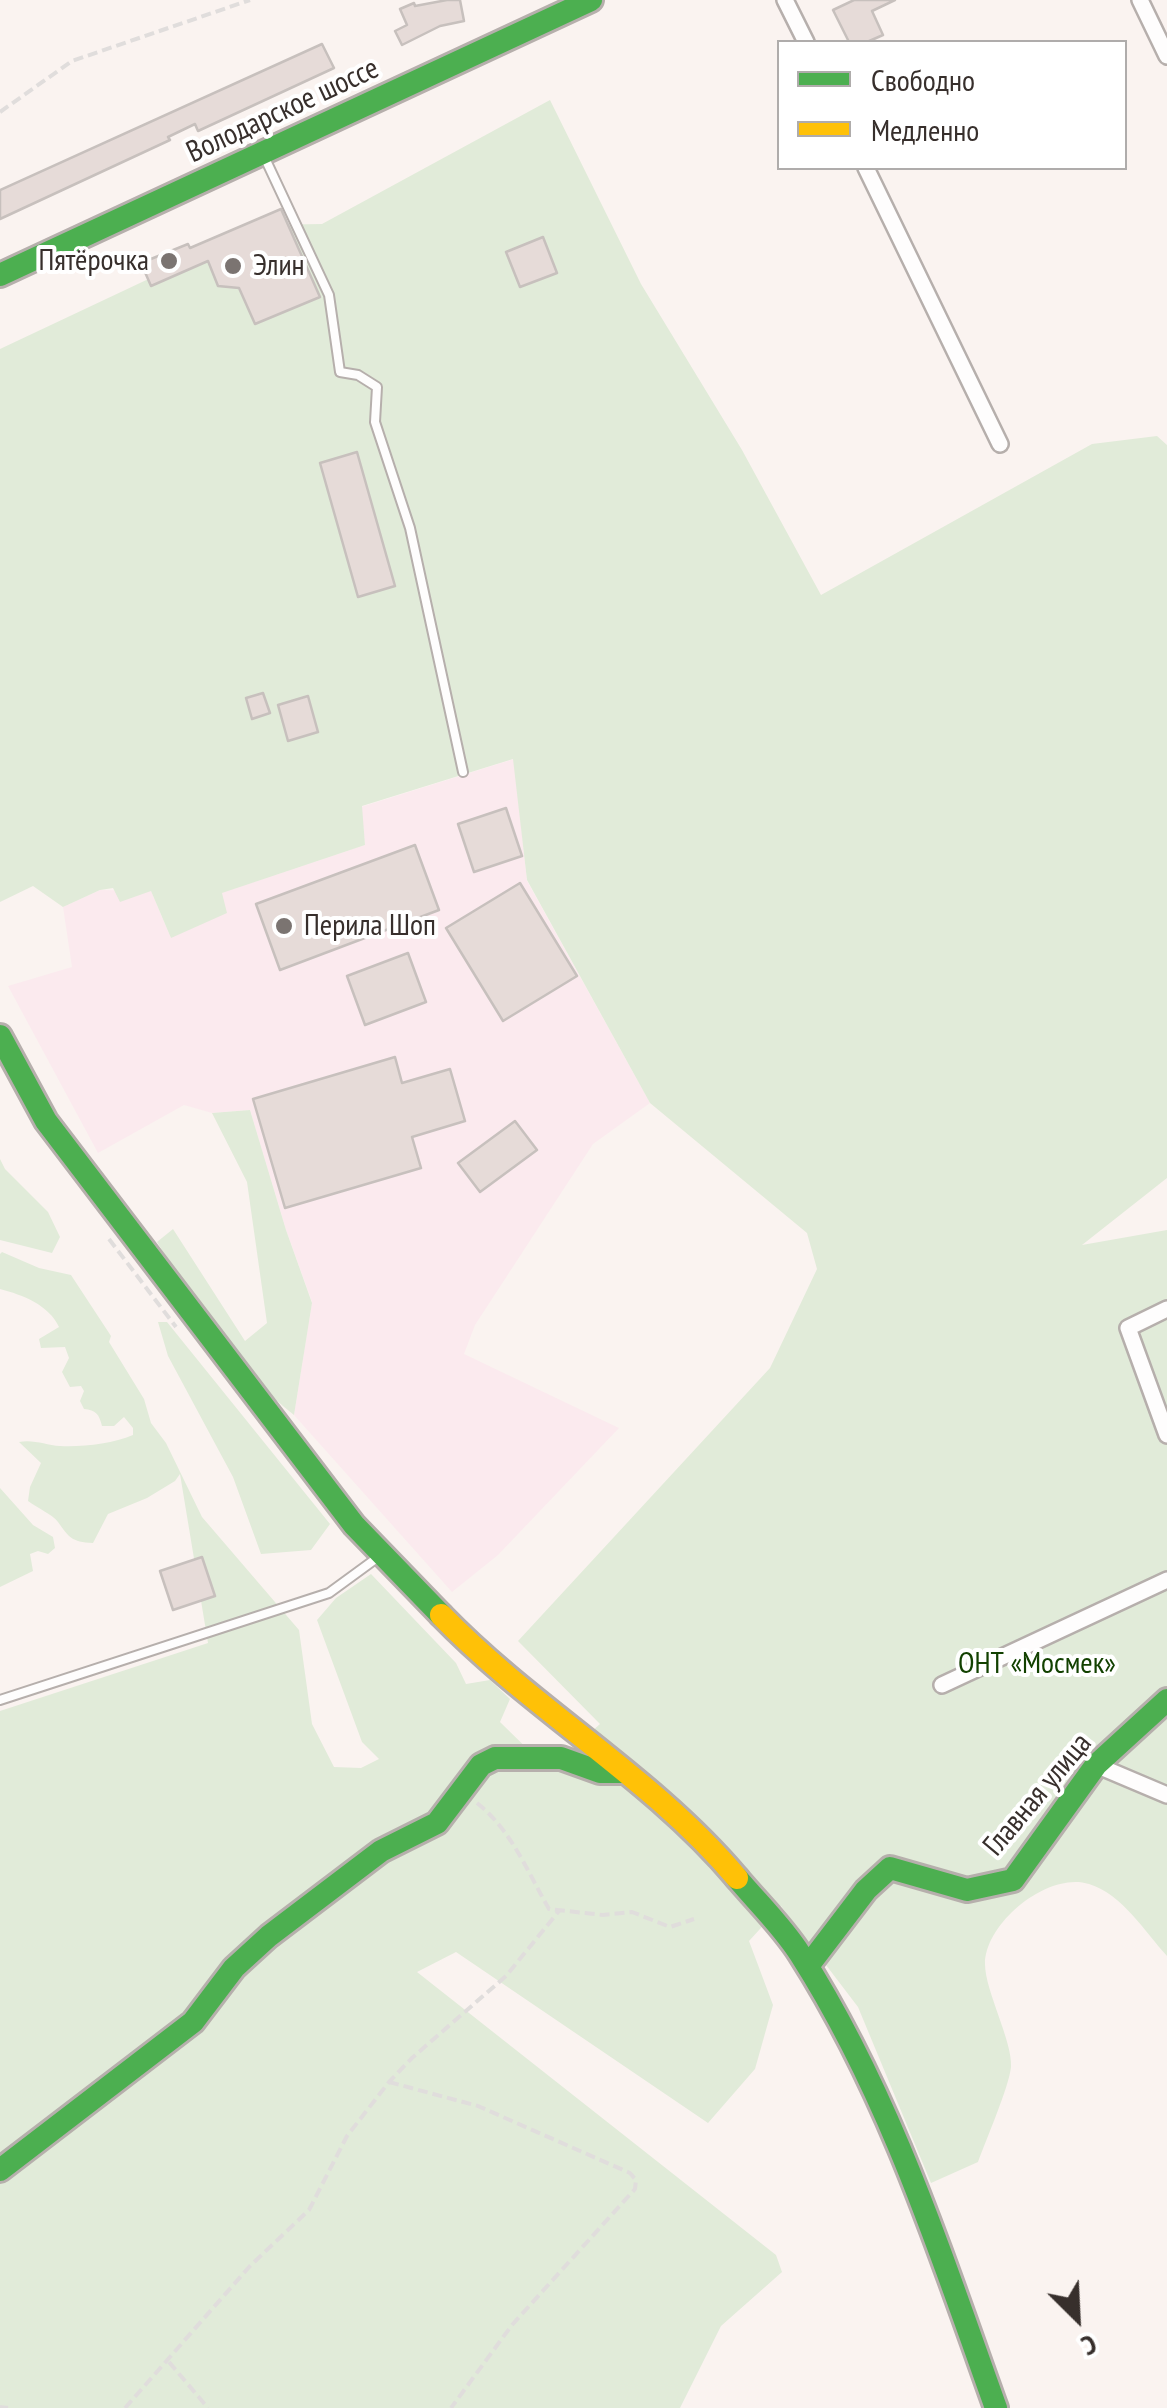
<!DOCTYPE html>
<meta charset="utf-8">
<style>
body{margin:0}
#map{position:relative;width:1167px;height:2408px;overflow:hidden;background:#faf3f0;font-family:"PT Sans Narrow",sans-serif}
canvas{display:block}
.legend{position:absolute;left:777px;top:40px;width:350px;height:130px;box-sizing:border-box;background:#fff;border:2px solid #afacab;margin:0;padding:12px 18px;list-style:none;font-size:30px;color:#372f2c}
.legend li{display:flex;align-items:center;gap:20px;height:50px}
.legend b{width:50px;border:2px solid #afacab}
.north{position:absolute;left:1027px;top:2268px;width:100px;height:100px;-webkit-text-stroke:8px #fff;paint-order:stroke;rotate:156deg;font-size:28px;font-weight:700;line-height:40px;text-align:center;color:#372f2c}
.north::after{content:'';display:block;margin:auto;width:35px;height:45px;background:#372f2c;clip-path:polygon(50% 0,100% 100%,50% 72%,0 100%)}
</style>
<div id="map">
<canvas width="1167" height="2408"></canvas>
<ul class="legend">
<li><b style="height:12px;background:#4caf50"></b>Свободно</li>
<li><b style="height:12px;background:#ffc107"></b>Медленно</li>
</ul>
<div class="north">С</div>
</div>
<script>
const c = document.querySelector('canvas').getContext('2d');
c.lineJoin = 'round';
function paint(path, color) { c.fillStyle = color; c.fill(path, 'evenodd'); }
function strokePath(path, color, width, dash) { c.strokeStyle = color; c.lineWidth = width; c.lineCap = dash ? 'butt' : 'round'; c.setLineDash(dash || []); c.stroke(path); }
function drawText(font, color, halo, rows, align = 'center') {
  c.font = font + ' "PT Sans Narrow",sans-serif'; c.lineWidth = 8; c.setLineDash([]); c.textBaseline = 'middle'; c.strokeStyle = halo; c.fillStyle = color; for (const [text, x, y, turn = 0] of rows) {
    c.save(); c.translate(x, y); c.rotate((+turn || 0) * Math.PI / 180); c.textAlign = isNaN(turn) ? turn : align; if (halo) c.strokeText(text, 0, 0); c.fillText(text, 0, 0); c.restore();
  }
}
paint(new Path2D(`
 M514,759l13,122 123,222 -57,41 -118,181 -11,29 155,74 -121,127 -46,37 -158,-177 18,-113 -26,-72 -36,-120 -38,3 -28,-8 -86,48 -90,-167 64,-19 -9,-60 37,-17 51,1 20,47 50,-45 144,-48 -4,-38z`), '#fbeaee');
paint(new Path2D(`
 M550,100l91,184 101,166 79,145 271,-151 65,-8 10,9v733l-85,67 85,-15v726c-22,-24 -45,-62 -78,-72 -40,-13 -104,38 -104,80 0,27 28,78 26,103 -2,20 -25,73 -33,95l-47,21 -73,-176 -77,-101 -32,35 24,64 -18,64 -47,54 -252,-171 -39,20 359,283 6,17 -61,54 -41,82h-680v-697l208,-68 -28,-169 -5,7 -28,17 -39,16 -15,29c-22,-1 -24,-6 -35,-21 -6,-8 -21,-14 -30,-21l2,-14 11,-24 -22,-21c14,-3 27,3 41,4 23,1 52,-2 73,-11v-7l-9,-11 -10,9h-12c-3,-12 -6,-16 -18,-17l-4,-8 4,-10 -3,-5 -11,1 -8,-15 7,-14 -4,-11 -24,1 -2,-9 20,-12c-10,-22 -36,-32 -59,-38v-35l2,-2 37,16 32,7 40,61 -2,6 35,57 7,24 15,20 36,74 97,113 13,94 22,43 27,1 18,-9 -17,-17 -45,-122 19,-22 35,-24 85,89 10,21 24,-4 20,19 -10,23 49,48 51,-46 -82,-83 252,-273 47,-99 -10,-36 -157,-130 -123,-223 -14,-121 -151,47 3,39 -143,48 5,20 -56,25 -20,-47 -31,11 -7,-14 -13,2 -37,17 -30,-21 -33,16v-553l263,-124 59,-1z
 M250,1110l36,120 26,73 -18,112c-58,-46 -98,-111 -137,-173l16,-13 72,112 22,-18 -20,-141 -35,-69z
 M0,1159l5,10 43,43 12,25 -8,16 -52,-13z
 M158,1322h9l163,202 -19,26 -50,4 -28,-77 -65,-121z
 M0,1488l33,37 20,12 2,11 -7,6 -10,-3 -8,3 3,17 -33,16z`), '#e1ebd9');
const building = new Path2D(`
 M447,0h13l4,21 -24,5 -38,19 -7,-14 12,-6 -7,-16 14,-6 1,3z
 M854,0h41l-23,11 11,24 -16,7h-18l-16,-32z
 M322,44l12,24 -136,63 -3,-7 -27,13 2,3 -170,79v-29z
 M281,209l39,88 -65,27 -16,-36 -21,-2 -10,-25 -57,25 -10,-23 47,-19 2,4z
 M543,237l14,36 -37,14 -14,-35z
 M357,452l38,134 -37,11 -38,-134z
 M263,693l7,20 -18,6 -6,-21z
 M308,696l10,36 -30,9 -10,-36z
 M506,808l16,48 -48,16 -16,-48z
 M415,845l24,65 -159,60 -24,-66z
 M520,883l57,93 -74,45 -57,-93z
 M408,953l18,49 -61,23 -18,-49z
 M395,1057l7,26 48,-14 15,52 -53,16 9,31 -136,40 -32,-109z
 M515,1121l22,29 -57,42 -22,-29z
 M202,1557l13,39 -42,14 -13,-39z`);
paint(building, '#e6dbd8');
strokePath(building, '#c7c0bd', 2.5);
const lane = new Path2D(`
 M263,154l66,141 11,77 18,3 19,12 -2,35 35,106 53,244
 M0,1700l329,-107 52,-38`);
const street = new Path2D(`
 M785,0l21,42
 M1140,0l27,56
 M866,168l134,276
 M1167,1309l-39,19 39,107
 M942,1685l225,-105
 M1096,1765l71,30`);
const fast = new Path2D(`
 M0,275l591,-275
 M0,1036l46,85 308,404 87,90
 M737,1878c21,25 46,49 63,76 90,141 140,298 196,454
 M808,1966l58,-76 24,-22 77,22 46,-10 83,-115 71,-65
 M0,2170l193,-148 41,-54 35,-32 112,-85 56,-28 44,-58 14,-7h66l39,14h24`);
const slow = new Path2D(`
 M441,1615c92,95 211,162 296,263`);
strokePath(lane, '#b6afac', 12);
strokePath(street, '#b6afac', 20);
strokePath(fast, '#b6afac', 28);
strokePath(slow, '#b6afac', 28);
strokePath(new Path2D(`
 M0,112l72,-51 178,-61
 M109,1239l67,88
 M477,1803c35,28 50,68 72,106l54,6 29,-3 38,15 24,-8
 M389,2082l89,24 152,67 6,7 -1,9 -123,136 -61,83
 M169,2362l39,46
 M0,2407l8,1
 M125,2408l125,-142 59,-56 38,-74 42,-54 23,-24 94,-82 53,-65`), '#e0dddc', 4, [10, 5]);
strokePath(lane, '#fefdfd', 8);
strokePath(street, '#fefdfd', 15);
strokePath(fast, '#4caf50', 22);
strokePath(slow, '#ffc107', 22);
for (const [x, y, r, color] of [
 [169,261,10,"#7b7471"],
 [233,266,10,"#7b7471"],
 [284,926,10,"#7b7471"]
]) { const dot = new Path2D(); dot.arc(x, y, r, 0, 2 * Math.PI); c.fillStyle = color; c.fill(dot); strokePath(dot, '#fff', 4); }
drawText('30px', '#372f2c', '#fff', [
 ["Володарское шоссе",283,111,-25],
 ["Главная улица",1038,1795,-50]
]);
drawText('30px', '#372f2c', '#fff', [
 ["Пятёрочка",149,261,"right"],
 ["Элин",253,266],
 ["Перила Шоп",304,926]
], 'left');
drawText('30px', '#124100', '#fff', [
 ["ОНТ «Мосмек»",1037,1664]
]);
</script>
